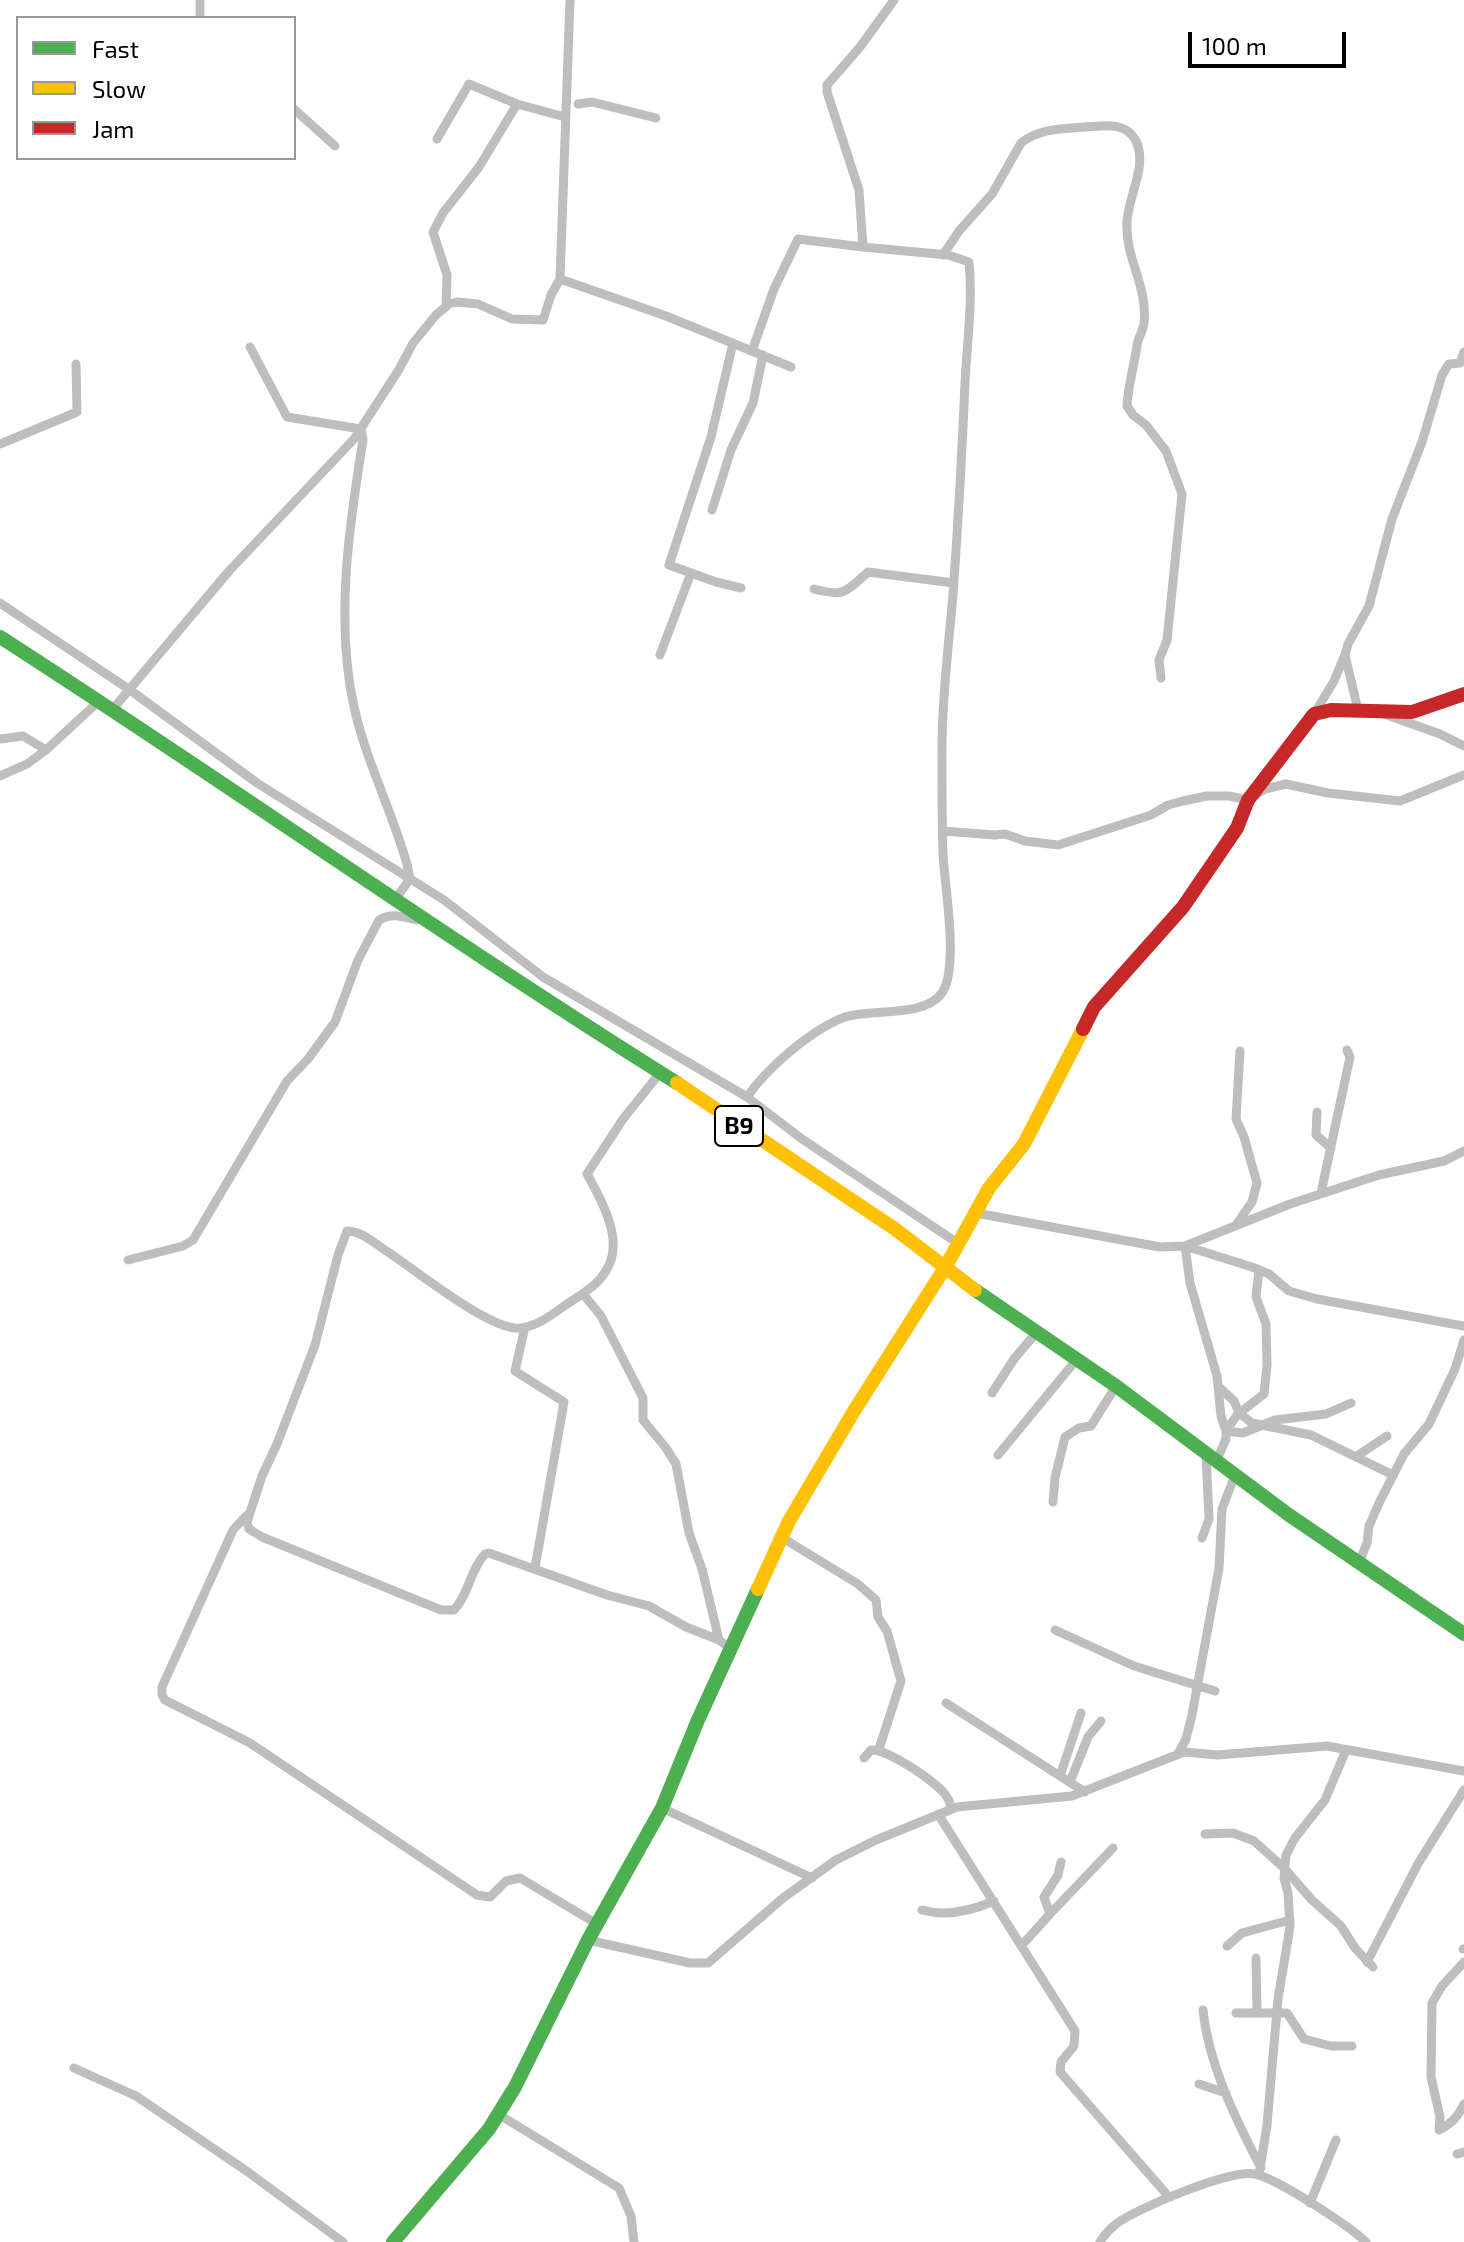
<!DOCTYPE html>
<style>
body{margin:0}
#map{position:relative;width:1464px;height:2242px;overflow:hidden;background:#fff;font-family:"Exo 2",sans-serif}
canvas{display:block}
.legend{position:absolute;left:16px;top:16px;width:280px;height:144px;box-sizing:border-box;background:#fff;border:2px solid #999;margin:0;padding:10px 14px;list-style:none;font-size:24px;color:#000}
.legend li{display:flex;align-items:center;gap:16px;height:40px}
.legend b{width:40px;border:2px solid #999}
.scale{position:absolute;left:1188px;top:32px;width:158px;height:36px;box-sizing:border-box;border:4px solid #000;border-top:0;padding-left:10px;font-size:24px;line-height:28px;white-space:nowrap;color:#000;-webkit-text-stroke:6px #fff;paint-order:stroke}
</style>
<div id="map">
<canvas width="1464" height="2242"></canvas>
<ul class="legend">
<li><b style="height:10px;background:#4caf50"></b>Fast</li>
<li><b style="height:10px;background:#ffc107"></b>Slow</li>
<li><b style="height:10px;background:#c62828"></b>Jam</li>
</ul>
<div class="scale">100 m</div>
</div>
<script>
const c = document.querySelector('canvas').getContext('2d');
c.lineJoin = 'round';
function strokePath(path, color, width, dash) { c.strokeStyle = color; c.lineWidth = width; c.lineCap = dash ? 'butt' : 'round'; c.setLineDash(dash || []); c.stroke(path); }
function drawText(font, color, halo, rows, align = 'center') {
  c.font = font + ' "Exo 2",sans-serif'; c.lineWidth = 6; c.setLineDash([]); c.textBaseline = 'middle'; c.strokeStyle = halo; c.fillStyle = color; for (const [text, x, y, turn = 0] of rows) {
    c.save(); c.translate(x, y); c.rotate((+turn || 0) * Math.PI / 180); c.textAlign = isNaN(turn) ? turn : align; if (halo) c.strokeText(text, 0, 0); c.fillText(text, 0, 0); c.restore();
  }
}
strokePath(new Path2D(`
 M200,18v-18
 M578,104l14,-2 64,16
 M294,109l41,37
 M437,139l32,-55 48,20 48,13
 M943,255l16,-24 33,-37 29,-51c19,-15 41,-14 64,-16 17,-1 39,-6 50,12 14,26 -7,56 -8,83 -2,37 21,63 17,101 -1,8 -6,15 -7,23 -3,20 -9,41 -10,60l6,9 13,10 20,26 16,43 -15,146 -8,20 2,18
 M560,279l106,37 125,51
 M446,307l1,-32 -14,-43 10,-19 36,-46 38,-63
 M733,343l-22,94 -42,128 47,17 25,6
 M250,347l37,70 74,12
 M752,351l22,-62 24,-50 65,8
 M361,429l2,11c-14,86 -28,181 -9,267 12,54 38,104 53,157l3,15 -14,19
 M0,444l77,-32 -1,-48
 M712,510l19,-60 22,-47 10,-48
 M814,589c30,8 31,4 54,-17l86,11
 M0,603l130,87 127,93 187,117 99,77 204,120 55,42 157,105
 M660,655l31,-82
 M112,710l117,-139 125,-132 44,-68 15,-28 23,-28 13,-11 8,-2 21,2 34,15 31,1 8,-25 9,-16 10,-279
 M1358,710l-13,-55 3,-11 21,-38 23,-87 30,-77 20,-67 7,-11 11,-1 4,-11
 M1314,714l20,-33 10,-24
 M1384,714l56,20 24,12
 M0,739l23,-3 23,14 53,-49
 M0,776l27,-12 19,-14
 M943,831l52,4 10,-1 20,7 33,4 93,-30 17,-10 15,-4 24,-5h22l19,4 17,-11 21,-5 42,9 72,8 64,-26
 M660,1073l-37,46 -36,55c13,23 33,59 24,86 -8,24 -28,33 -47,46 -12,9 -27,20 -43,22 -30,4 -108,-60 -136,-78 -12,-8 -24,-19 -38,-19l-9,24 -23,90 -38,99 -15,32 -15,46 2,7 13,8 179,73h13c15,-16 16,-40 31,-56l4,-1 118,42 42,11 37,21 33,13 13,10
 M747,1097c20,-29 65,-68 98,-80 27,-9 79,1 97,-24 17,-25 3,-106 1,-138 -1,-30 -1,-60 -1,-91 -1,-56 6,-113 11,-169 5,-70 9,-141 12,-212 2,-40 8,-81 4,-121l-21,-7 -85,-8 -4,-57 -32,-98v-7l33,-38 34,-47
 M1317,1112l-1,23 15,13
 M1321,1193l29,-136 -3,-7
 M976,1213l184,34 25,-1 67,21 17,7 20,17 28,8 147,27
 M1236,1225l16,-23 5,-19 -13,-46 -8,-18 4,-68
 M128,1260l55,-14 10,-6 94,-159 21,-22 27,-37 23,-62 21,-40c13,-8 24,-3 38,0
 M584,1295l17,21 42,82v22l23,28 10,16 13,69 13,36 17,71
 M525,1327l-10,44 49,31 -29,166
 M1218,1386l16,15 5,12 13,10 59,12 82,40
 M992,1393l22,-34 22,-26
 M1226,1431l11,-16 27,-21 3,-29 -1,-41 -10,-27 3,-27
 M1226,1431l17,2 32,-13 51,-6 25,-11
 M998,1455l79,-96
 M1357,1456l30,-20
 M1216,1462l10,-23v-8l-5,-15 -4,-40 -27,-93 -5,-37 105,-42 89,-29 65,-14 20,-10
 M1053,1502l2,-24 10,-41 14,-9 12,-2 25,-40
 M247,1515l-14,15 -71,157v8l3,5 85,43 227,152 13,2 16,-16 14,-3 77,46
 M781,1537l77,47 18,16 2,17 9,14 14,50 -22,68
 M1202,1538l7,-19 -3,-65
 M1359,1563l8,-20 2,-17 11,-25 24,-47 25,-30 26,-55 9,-29
 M1055,1630l79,36 81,25
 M946,1703l139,89
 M1179,1752l7,-13 6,-24 27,-147 3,-59 13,-34
 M864,1758l7,-8c15,-2 68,33 76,47 3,4 3,8 5,12
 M1060,1776l21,-63
 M1070,1782l18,-45 13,-16
 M662,1808l150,70
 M938,1814l137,217 -1,15 -13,16 -1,10 109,125
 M1205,1834l28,-1 21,8 30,27 28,32 29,26 14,22 18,19
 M922,1910c25,7 49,1 72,-9
 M1050,1914l63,-66
 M588,1940l102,23h18l75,-65 53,-38 40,-20 81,-33 115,-11 112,-44 34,3 109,-9 137,25
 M1022,1945l28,-31 -6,-17 14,-22 3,-13
 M1227,1946l15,-13 48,-13
 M1463,1949h1
 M1256,1958l1,55h30l17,26 27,7h21
 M1367,1962l52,-100 45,-72
 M1464,1962l-22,24 -10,17 -1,74 9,40 -1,13c13,-7 19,-13 25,-26
 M1203,2010c6,55 32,108 58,158
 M1236,2013h21
 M74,2068l62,28 112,76 95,70
 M1199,2084l27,9
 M498,2114l121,74 12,28 3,26
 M1457,2154l7,-2
 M1259,2175l8,-50 11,-126 12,-72 -2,-34 -4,-15 2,-23 9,-17 30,-38 21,-50
 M1310,2203l26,-63
 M1100,2242c4,-7 10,-13 16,-18 21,-16 115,-55 139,-50 23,5 93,51 111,68`), '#bebebe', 9);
strokePath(new Path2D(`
 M0,637c227,146 448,303 677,446
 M975,1290l141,96 173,129 175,119
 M393,2242l96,-113 26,-42 73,-147 74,-132 36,-88 60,-131`), '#4caf50', 14);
strokePath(new Path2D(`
 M677,1083l218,146 80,61
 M758,1589l31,-68 65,-110 92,-145 43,-78 35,-44 59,-115`), '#ffc107', 14);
strokePath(new Path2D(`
 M1083,1029l11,-22 89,-100 54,-79 11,-28 66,-86 17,-4 81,2 52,-18`), '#c62828', 14);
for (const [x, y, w] of [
 [739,1126,48]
]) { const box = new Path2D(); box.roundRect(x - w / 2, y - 20, w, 40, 6); c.fillStyle = '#fff'; c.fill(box); strokePath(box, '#000', 2); }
drawText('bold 24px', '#000', null, [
 ["B9",739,1126]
]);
</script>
